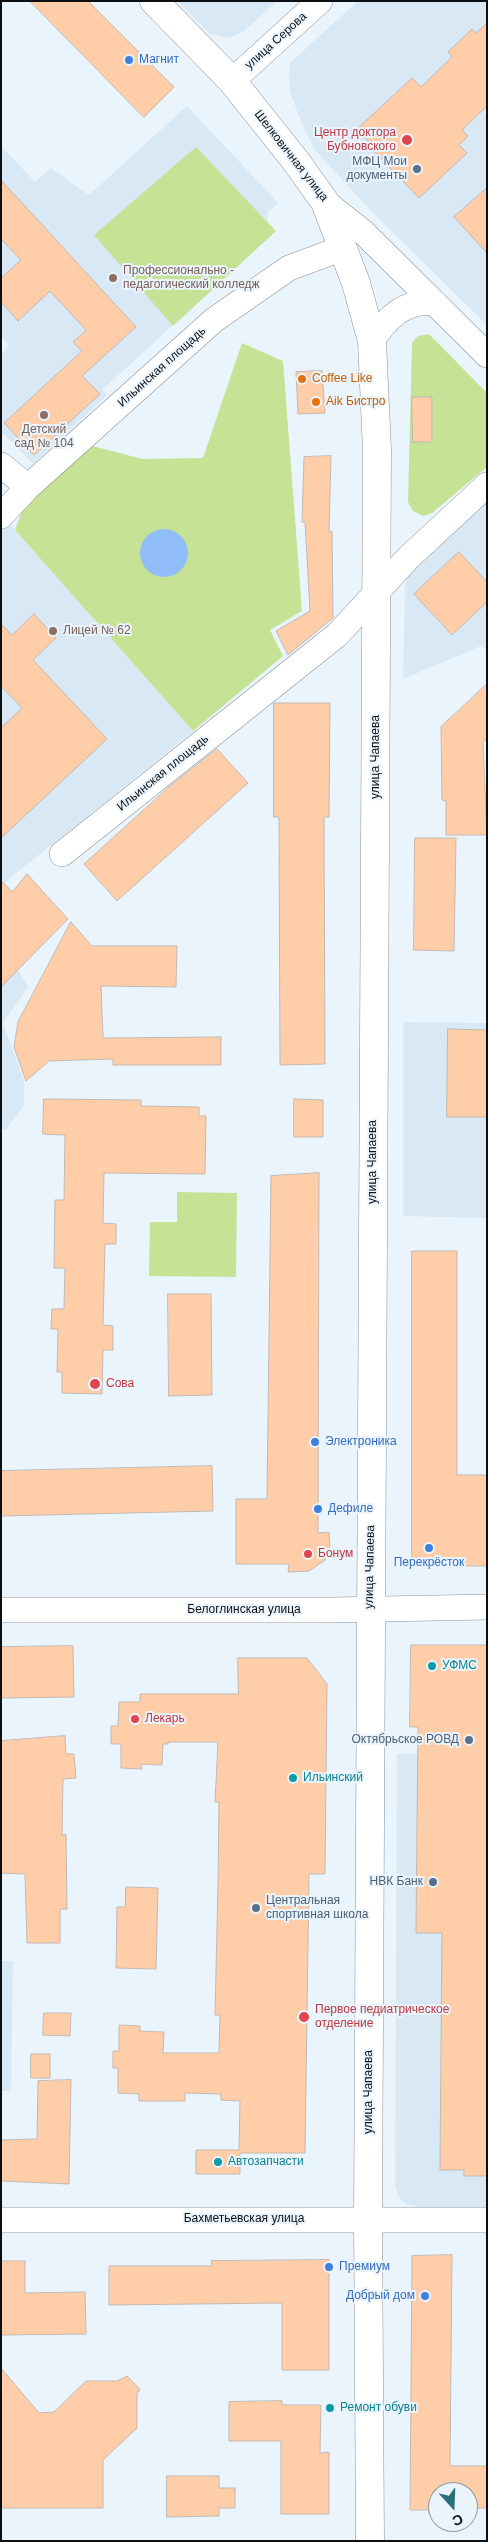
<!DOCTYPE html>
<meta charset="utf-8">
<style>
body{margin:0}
#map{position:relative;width:488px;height:2542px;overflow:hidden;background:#eaf4fc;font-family:Arial,sans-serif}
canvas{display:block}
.frame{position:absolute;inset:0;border:2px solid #0d1013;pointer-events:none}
.north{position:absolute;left:428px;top:2482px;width:50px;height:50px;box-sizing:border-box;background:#eaf4fc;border:1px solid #92999f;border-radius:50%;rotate:160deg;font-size:14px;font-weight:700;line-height:20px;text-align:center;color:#0d1013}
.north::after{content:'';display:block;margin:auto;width:18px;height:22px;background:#28707b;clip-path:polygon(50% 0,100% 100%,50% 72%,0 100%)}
</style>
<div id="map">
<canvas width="488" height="2542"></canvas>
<div class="frame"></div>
<div class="north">С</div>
</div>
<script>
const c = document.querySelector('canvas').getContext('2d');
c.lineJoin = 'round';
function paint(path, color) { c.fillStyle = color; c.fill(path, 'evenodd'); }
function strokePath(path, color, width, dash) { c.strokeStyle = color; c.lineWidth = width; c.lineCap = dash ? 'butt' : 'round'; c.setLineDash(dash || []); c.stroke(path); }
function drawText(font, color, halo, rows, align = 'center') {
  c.font = font + ' Arial,sans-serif'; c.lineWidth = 4; c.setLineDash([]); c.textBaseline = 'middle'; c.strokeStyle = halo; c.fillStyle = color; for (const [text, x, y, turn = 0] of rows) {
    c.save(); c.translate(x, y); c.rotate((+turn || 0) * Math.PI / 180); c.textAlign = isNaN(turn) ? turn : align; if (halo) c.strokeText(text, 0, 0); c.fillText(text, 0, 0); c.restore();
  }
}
paint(new Path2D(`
 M178,1h99l-34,31 -15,6 -18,-4z
 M358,1h129v324l-112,-110 -61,-66 -13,-27 -11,-31 -1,-17 2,-12z
 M187,106l91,97 -10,9 -1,10 9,9 -174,159 5,5 -74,69 -29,-30h-3v-80l8,-8 -8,-10v-190l34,36 16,-14 38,27z
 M487,500v151l-6,-5 -78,33 2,-93 2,-8 6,-11z
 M6,520l187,211 -188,151 -4,-3v-354z
 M1,954l17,16 10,17 -25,36 21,58v24l-18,25 -5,-2z
 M403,1022l84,1v195l-84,-2z
 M397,1754h90v453h-68l-13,-3 -7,-7 -4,-12z
 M1,1961h12l-2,130h-10z`), '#d8e8f4');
paint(new Path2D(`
 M196,147l80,84 -103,95 -79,-91z
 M429,334l58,59v74l-55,46 -9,3 -10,-5 -5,-9 4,-159 6,-7z
 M242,343l41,18 19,250 -32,19 13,26 -90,75 -178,-201 11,-29 63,-56 53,14 61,-1z
 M177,1192l60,1 -1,84 -87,-1 1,-54h27z`), '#c5e295');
paint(new Path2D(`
 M140 553a24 24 0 1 1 48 0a24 24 0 1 1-48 0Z`), '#92bdfb');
const building = new Path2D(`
 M30,1h58l86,86 -30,30z
 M487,23v83l-25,24 6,6 -9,9 8,8 -48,45 -49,-51 2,-2 -15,-16 55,-51 9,9 31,-30 -4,-5 24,-23 4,4z
 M1,180l135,147 -54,49 18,18 -66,61 -30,-32 78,-72 -9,-9 13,-12 -36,-39 -32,30 -17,-19v-24l20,-18 -20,-21z
 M487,188v65l-33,-36z
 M322,371l3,42 -27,1 -2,-42z
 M412,397h20v45h-19z
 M331,456l-2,76 3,-1 1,87 -45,37 -12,-24 34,-20 -5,-89h-3l2,-65z
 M459,552l28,30v20l-35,33 -38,-41z
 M34,614l22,24 -23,22 74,79 -106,99v-110l21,-20 -21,-22v-62l11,11z
 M487,684v55l-4,3 4,93h-41v-34l-4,-1 -1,-73z
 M274,703h56l-1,114h-5l1,247 -45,1 -1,-248h-5z
 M217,749l31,34 -131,118 -33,-37 86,-78z
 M415,838h41l-2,113 -40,-1z
 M27,874l41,45 -67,68v-107l11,12z
 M71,922l21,24h85l-1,41 -75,-1 2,52 118,-1v28h-108v-6l-64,2 -23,20 -12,-34 4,-25z
 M448,1029l39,1v87h-40z
 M44,1099l97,1v6l58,1v9h7l-1,58 -101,-1 -1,50 13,1v20h-11l-2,81 10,1v24h-10l-1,44 -40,-1v-21h-5l1,-43h-7l1,-20h12l1,-41h-11l1,-68h9l1,-65 -22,-1z
 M294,1099l29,1v37h-29z
 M319,1173l-1,360 11,-1 1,14 -5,14 -16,11 -21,1 1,-8h-53v-65h31l4,-323z
 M412,1251h45v224h30v91h-75z
 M168,1294h43l1,101 -43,1z
 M212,1466l1,45 -212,5v-45z
 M411,1645h76v531h-23v-6h-24l2,-237h-26l2,-206h-8z
 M73,1646l1,51 -73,1v-51z
 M238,1658h69l20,26 -2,190h-16l-4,279h-65v21h-44v-24h43l1,-49 -19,-1v-6l-36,-1v8h-46v-7l-21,-1v-25h-5v-17h6v-26l21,1v5l24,1 -1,21h56l1,-38h-5l3,-131 1,-82h-4l3,-60h-50v2h-5l-1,21 -21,-1 1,5 -21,-1v-24h-10v-18h7l1,-24h21v-8h98z
 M65,1736l1,18h8l2,24 -13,1 -1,56 4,-1 1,75h-7v34h-33l-2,-69 -24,-1v-132z
 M126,1887l32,1 -2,81 -40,-1 1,-61h8z
 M44,2013h27l-1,23 -27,-1z
 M31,2054h19v24h-19z
 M71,2080l-2,104 -68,-3v-41l36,-1 1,-58z
 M452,2255l-2,211h37v42h-19v-16h-30v18h-28l2,-254z
 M329,2260v110h-47v-67l-173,2v-39h103l-1,-5z
 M1,2261h24v32l60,-1 1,42 -85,1z
 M1,2368l38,45 15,-1 32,-31h31l10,-5 13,13 -3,5v34l-34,32v48h-102z
 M282,2401v4h39l-1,48 9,-1v62h-48v-73h-52v-39z
 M167,2476h52v12h16v20h-16v8l-52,1z`);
paint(building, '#ffcda7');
strokePath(building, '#c3b9b2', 1);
const street = new Path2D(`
 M232,81l88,-80
 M325,202l38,30 124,123
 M372,341c14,-23 35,-42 63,-38
 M1,465l27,22
 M1,516l27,-29 186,-167 75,-52 54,-20
 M62,854l275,-219 72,-78 78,-72
 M1,1610h330l156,-3
 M1,2220h486`);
const secondary = new Path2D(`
 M154,1l78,80 63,79 30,42 31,81 16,58 5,109 -9,1768 2,323`);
strokePath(street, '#889198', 26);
strokePath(secondary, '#889198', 29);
strokePath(street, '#fff', 25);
strokePath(secondary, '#fff', 28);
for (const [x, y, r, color] of [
 [129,60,5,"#3f7fe0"],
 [407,140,6,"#e0444e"],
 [417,169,5,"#5c6f8a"],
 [113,278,5,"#8d6e63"],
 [302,379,5,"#e8710a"],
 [316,402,5,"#e8710a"],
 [44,415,5,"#8d6e63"],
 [53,631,5,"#8d6e63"],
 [95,1384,6,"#e0444e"],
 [315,1442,5,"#3f7fe0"],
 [318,1509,5,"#3f7fe0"],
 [429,1548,5,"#3f7fe0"],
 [308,1554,5,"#e0444e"],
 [432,1666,5,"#0f9aa8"],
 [135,1719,5,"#e0444e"],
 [469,1740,5,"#5c6f8a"],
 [293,1778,5,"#0f9aa8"],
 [433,1882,5,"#5c6f8a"],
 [256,1908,5,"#5c6f8a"],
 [304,2017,6,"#e0444e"],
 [218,2162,5,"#0f9aa8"],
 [329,2267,5,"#3f7fe0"],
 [425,2296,5,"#3f7fe0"],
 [330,2408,5,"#0f9aa8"]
]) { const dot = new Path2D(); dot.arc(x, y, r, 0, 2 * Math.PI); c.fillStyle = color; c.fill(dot); strokePath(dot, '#eaf4fc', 2); }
drawText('12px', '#0d1013', '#eaf4fc', [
 ["улица Серова",276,41,-42],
 ["Шелковичная улица",291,156,52],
 ["Ильинская площадь",162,367,-42],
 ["улица Чапаева",376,757,-90],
 ["Ильинская площадь",163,773,-39],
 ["улица Чапаева",373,1162,-90],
 ["улица Чапаева",370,1567,-89],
 ["Белоглинская улица",244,1610],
 ["улица Чапаева",369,2092,-90],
 ["Бахметьевская улица",244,2219]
]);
drawText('12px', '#366cbe', '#eaf4fc', [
 ["Магнит",139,60],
 ["Электроника",325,1442],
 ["Дефиле",328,1509],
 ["Перекрёсток",429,1563,"center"],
 ["Премиум",339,2267],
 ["Добрый дом",415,2296,"right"]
], 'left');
drawText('12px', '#be3a42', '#eaf4fc', [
 ["Центр доктора",396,133,"right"],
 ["Бубновского",396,147,"right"],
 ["Сова",106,1384],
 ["Бонум",318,1554],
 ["Лекарь",145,1719],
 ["Первое педиатрическое",315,2010],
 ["отделение",315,2024]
], 'left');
drawText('12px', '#4e5e75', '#eaf4fc', [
 ["МФЦ Мои",407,162],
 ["документы",407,176],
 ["Октябрьское РОВД",459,1740],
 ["НВК Банк",423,1882],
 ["Центральная",266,1901,"left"],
 ["спортивная школа",266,1915,"left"]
], 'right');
drawText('12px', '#785e54', '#eaf4fc', [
 ["Профессионально -",123,271],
 ["педагогический колледж",123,285],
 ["Детский",44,430,"center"],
 ["сад № 104",44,444,"center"],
 ["Лицей № 62",63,631]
], 'left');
drawText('12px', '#c56008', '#eaf4fc', [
 ["Coffee Like",312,379],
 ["Aik Бистро",326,402]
], 'left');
drawText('12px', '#0d838f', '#eaf4fc', [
 ["УФМС",442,1666],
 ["Ильинский",303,1778],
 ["Автозапчасти",228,2162],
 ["Ремонт обуви",340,2408]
], 'left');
</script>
